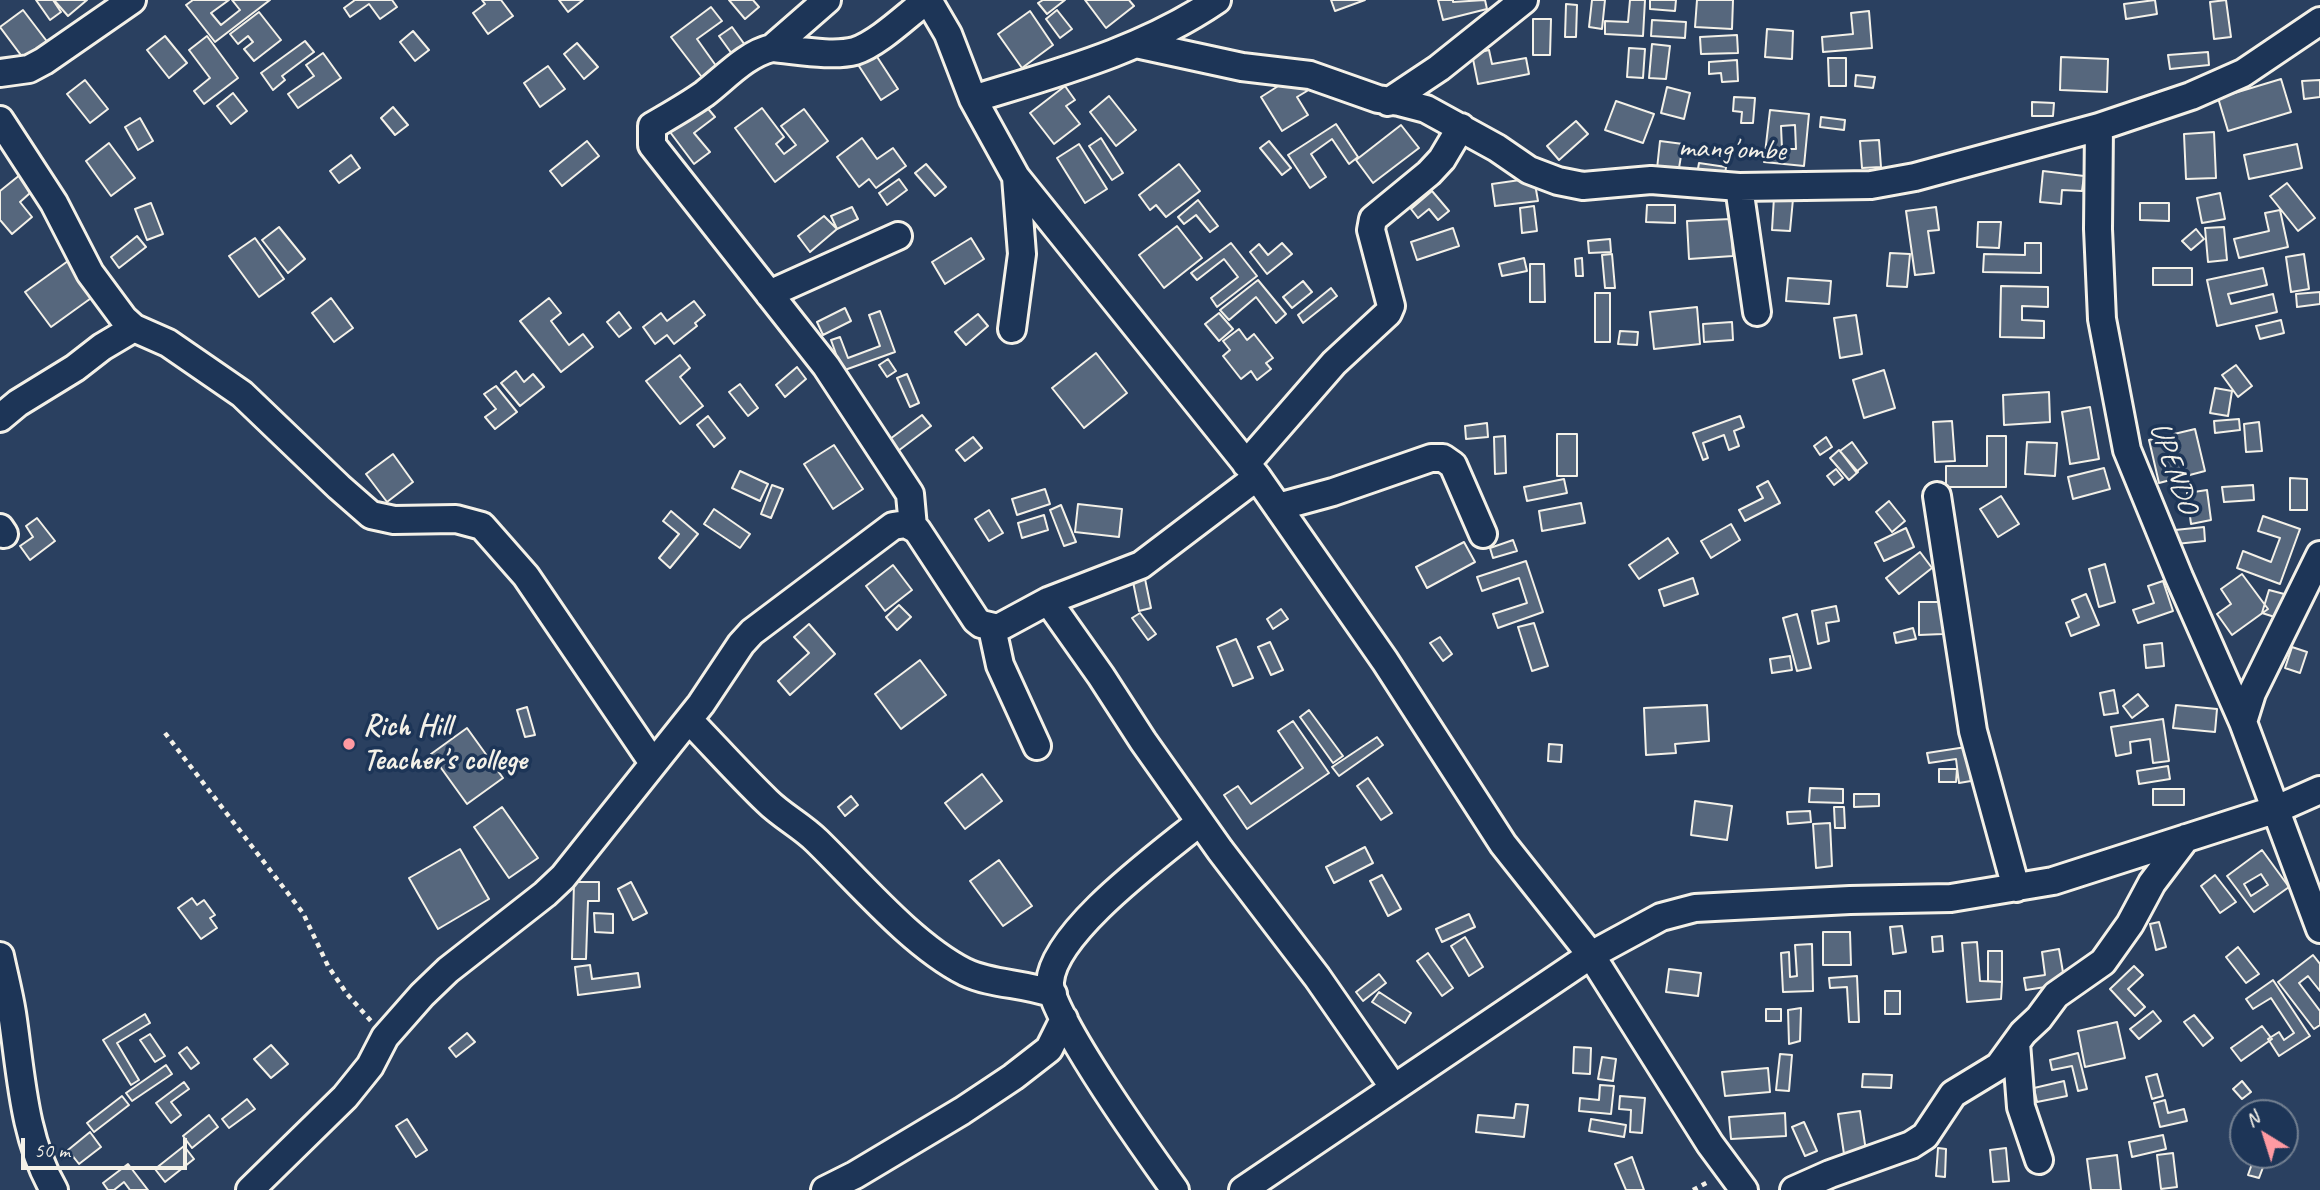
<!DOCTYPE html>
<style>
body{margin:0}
#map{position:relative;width:2320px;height:1190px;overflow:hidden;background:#2a4060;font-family:Caveat,sans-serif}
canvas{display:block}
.north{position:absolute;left:2229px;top:1099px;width:70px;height:70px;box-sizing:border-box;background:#1d3557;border:2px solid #738091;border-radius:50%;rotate:322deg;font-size:19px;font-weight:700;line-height:28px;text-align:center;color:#f4f1e8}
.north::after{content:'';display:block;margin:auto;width:24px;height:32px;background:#ff9aa2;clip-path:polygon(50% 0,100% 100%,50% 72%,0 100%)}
.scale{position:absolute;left:21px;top:1138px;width:166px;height:32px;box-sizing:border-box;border:4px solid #f4f1e8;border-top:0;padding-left:9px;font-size:21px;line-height:24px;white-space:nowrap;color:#f4f1e8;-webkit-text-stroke:5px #1d3557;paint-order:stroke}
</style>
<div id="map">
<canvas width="2320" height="1190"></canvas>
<div class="north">N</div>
<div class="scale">50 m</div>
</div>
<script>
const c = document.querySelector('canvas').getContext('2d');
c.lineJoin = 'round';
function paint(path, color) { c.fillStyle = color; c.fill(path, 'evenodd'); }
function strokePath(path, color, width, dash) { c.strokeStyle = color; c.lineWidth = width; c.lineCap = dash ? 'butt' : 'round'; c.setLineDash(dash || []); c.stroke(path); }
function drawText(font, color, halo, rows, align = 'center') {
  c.font = font + ' Caveat,sans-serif'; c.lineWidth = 7; c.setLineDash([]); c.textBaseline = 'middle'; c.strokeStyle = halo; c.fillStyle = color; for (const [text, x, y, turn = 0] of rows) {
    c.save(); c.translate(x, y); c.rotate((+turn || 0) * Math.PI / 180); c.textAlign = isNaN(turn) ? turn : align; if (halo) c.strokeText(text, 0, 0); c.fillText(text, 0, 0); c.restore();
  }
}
const building = new Path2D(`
 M36,0h17l8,12 -11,8z
 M54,0h33l-19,16z
 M193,0h36l-18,13 10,12 19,-15 -8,-10h38l-55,42 -29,-37z
 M355,0h37l5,7 -17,12 -11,-15 -19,13 -6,-9z
 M482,0h19l12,16 -25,18 -15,-21 12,-9z
 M559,0h24l-15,12z
 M729,0h24l6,7 -14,12z
 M1043,0h22l-18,14 -9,-11z
 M1085,0h44l5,6 -28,22z
 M1331,0h34l-30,11z
 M1438,0h15v2l32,-2 2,9 -44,11z
 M1592,0h13l-3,29 -13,-2z
 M1630,0h15l-2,36 -38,-2v-13l23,1z
 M1650,0h26l-1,11 -25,-2z
 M1697,0h36l-1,29 -37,-2z
 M2155,0l2,14 -31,5 -2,-15z
 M2226,0l5,37 -17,2 -4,-37z
 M1566,4l11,1 -1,32h-11z
 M711,7l11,14 -25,18 22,31 -15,10 -33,-43z
 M23,10l29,38 -23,18 -29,-39z
 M1057,10l15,19 -12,9 -14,-19z
 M1030,11l23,34 -31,23 -24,-34z
 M1869,11l3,37 -49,4 -1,-15 31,-3 -2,-21z
 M259,12l22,28 -27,21 -10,-12 9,-7 -5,-6 -10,8 -8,-10z
 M1533,19h18l-1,36h-17z
 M1652,20l34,2 -1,16 -34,-2z
 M732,27l13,18 -13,9 -13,-18z
 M1767,29l26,2 -1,28 -27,-2z
 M413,31l16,19 -14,11 -15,-19z
 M1737,35l1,18 -37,1 -1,-17z
 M165,36l22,27 -18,15 -22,-28z
 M207,36l31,42 -34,26 -10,-13 16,-13 -21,-28z
 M305,41l9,11 -32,24 3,4 -12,10 -12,-17z
 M577,43l21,24 -14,12 -20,-25z
 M1652,44l18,2 -4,33 -17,-1z
 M1629,48l16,1 -2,29 -16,-1z
 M872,49l26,40 -17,11 -26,-40z
 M1489,50l3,14 34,-6 3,16 -51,10 -6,-30z
 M2208,52l1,13 -39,4 -2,-14z
 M323,53l18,25 -43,30 -10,-14 26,-18 -8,-11z
 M2061,57l47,2 -1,33 -47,-2z
 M1828,58h18v28h-17z
 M1737,60l1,21 -16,1 -1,-9 -12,1v-12z
 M548,66l17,23 -25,18 -16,-24z
 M1297,74l10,17 -10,6 11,18 -26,16 -21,-34z
 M1856,75l19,2 -2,11 -18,-2z
 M2281,79l10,33 -63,19 -10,-33z
 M85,80l23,29 -18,14 -23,-29z
 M2320,80v17l-16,2 -2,-18z
 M1065,86l10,14 -9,6 14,18 -26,20 -24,-31z
 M1667,87l23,6 -6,26 -23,-6z
 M233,93l14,18 -16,13 -14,-18z
 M1109,96l27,34 -20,16 -26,-34z
 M1734,97l21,1 -2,25h-12l1,-11 -9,-1z
 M1616,101l38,13 -11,29 -38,-13z
 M2032,102l22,1 -1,13h-21z
 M705,105l10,12 -21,16 16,19 -16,12 -24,-32z
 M393,107l15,18 -13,10 -14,-17z
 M762,108l22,29 -8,7 8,10 12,-9 -15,-19 23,-17 24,32 -53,41 -40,-54z
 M1770,110l39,4 -5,52 -40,-4zM1795,125l1,24h-14l-1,-23z
 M1821,117l24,3 -1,10 -24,-3z
 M140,118l13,23 -15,9 -13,-23z
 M1576,121l12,13 -29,26 -12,-14z
 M1336,124l22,33 -9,7 -17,-25 -21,15 15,23 -16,11 -22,-33z
 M1401,125l18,23 -46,35 -17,-23z
 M2214,132l2,46 -30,1 -2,-45z
 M862,138l15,21 16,-11 13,18 -30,22 -7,-9 -10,8 -22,-30z
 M1101,138l22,35 -11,7 -23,-34z
 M1879,140l2,27 -19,1 -2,-27z
 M587,141l12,15 -37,30 -12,-15z
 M1269,141l22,27 -9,7 -22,-27z
 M1660,141l23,3 -6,36 -21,-2z
 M109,143l26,35 -24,18 -25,-35z
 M1079,144l28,45 -22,14 -28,-45z
 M2297,144l5,24 -53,11 -5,-24z
 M351,155l9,13 -21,15 -9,-12z
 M1699,163l27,4 -2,16 -28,-3z
 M926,164l20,23 -11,9 -20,-23z
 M1179,164l21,27 -34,26 -10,-12 -6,5 -11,-15z
 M26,170l13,15 -19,17 12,15 -20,17 -12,-14v-29z
 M2043,171l41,5 -2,15 -20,-1 -1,14 -21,-2z
 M1534,178l4,23 -43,5 -3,-22z
 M899,179l8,11 -20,15 -8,-12z
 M2287,183l28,35 -17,13 -28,-35z
 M1432,191l17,20 -11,9 -9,-11 -11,9 -7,-9z
 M2220,193l5,26 -23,4 -5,-25z
 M1774,197l19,2 -3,32 -18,-1z
 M1198,200l20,26 -8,6 -14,-17 -12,9 -6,-7z
 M151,203l12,31 -16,6 -12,-31z
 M2140,203h29v18l-29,-1z
 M1647,205h28v18l-29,-1z
 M1534,206l3,25 -15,2 -2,-25z
 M852,207l6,12 -21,10 -6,-13z
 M1936,207l3,23 -11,1 6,42 -19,2 -9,-64z
 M2280,210l8,37 -49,11 -5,-19 35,-8 -4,-18z
 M824,216l13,13 -27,23 -12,-16z
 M1731,219l2,37 -44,3 -2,-38z
 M1978,222h23l-2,26 -22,-1z
 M1177,226l25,32 -38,30 -25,-33z
 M279,227l26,32 -17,14 -26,-33z
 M2224,227l3,33 -19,2 -3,-34z
 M1453,228l6,18 -42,14 -6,-18z
 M2196,229l8,10 -13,11 -9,-9z
 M137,236l9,11 -27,21 -8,-11z
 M255,238l29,41 -25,18 -30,-41z
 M971,238l13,21 -39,25 -13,-22z
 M1610,239l1,13 -22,1 -1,-12z
 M1231,243l26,33 -40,31 -6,-9 27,-21 -14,-18 -27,21 -6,-7z
 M1282,243l10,11 -25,20 -17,-22 9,-8 9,11z
 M2025,243h16v30l-58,-1 1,-18 41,1z
 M1890,253l20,1 -3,33 -20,-1z
 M1612,254l3,34h-10l-3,-33z
 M2304,254l5,35 -18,3 -5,-35z
 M1524,258l3,13 -25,5 -3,-12z
 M1582,258l1,18h-7l-1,-17z
 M68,261l26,35 -43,31 -26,-35z
 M1530,264h14l1,38h-15z
 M2153,268h39v17h-39z
 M2263,268l4,17 -39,9 3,10 42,-10 4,18 -60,14 -10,-46z
 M1788,278l43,3 -2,23 -43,-3z
 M1258,280l28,34 -10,9 -20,-26 -27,23 -9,-10z
 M1303,281l9,11 -20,16 -9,-11z
 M2001,286l47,1v20l-26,-1v14l22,1v17l-44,-1z
 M1331,288l6,8 -34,27 -5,-8z
 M2320,292v12l-23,3 -1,-13z
 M1595,293h15v49h-15z
 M331,298l22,30 -19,14 -22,-29z
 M549,298l12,15 -10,8 18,24 14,-11 10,13 -32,25 -41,-51z
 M694,301l11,14 -10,8 2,3 -23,18 -7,-9 -12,9 -12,-17 18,-14 6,8z
 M1697,307l3,37 -46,5 -4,-37z
 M845,308l6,13 -28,14 -6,-13z
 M880,311l15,41 -53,19 -11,-31 9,-3 8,21 32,-12 -11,-31z
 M619,312l12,16 -12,9 -12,-15z
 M1219,313l14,16 -14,12 -14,-17z
 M978,314l10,12 -22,19 -11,-13z
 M1856,315l6,39 -22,4 -6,-40z
 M2281,320l3,13 -24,6 -4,-13z
 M1732,322l1,18 -29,2 -1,-18z
 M1239,329l8,11 7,-6 19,24 -7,5 5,6 -14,11 -6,-9 -10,8 -18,-23 7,-6 -7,-9z
 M1620,331l18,1 -1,13 -19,-1z
 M1096,353l31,40 -43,35 -32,-40z
 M680,355l10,13 -10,9 23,29 -23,18 -34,-43z
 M888,359l8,12 -9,6 -8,-12z
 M2236,365l16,21 -14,11 -16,-22z
 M797,367l9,12 -21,18 -9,-12z
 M1884,370l11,38 -31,10 -11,-38z
 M516,371l8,11 9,-8 11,13 -24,19 -19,-23z
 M907,374l12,29 -9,4 -13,-29z
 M740,384l18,24 -10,8 -19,-24z
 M496,386l21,26 -22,17 -10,-12 11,-8 -12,-15z
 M2215,388l17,3 -4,25 -18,-3z
 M2049,392l1,30 -46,3 -1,-30z
 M2090,407l9,52 -29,5 -8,-52z
 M922,415l9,11 -33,25 -8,-12z
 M708,416l17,22 -11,9 -17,-22z
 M1740,416l4,11 -10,4 5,15 -10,4 -5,-15 -21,8 5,15 -5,2 -10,-27z
 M2239,419l1,11 -25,3 -1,-12z
 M1952,421l3,40 -20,1 -2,-40z
 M2259,422l3,29 -16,1 -2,-28z
 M1487,423l1,14 -22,2 -1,-13z
 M2195,429l10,42 -46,12 -10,-43z
 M1557,434h20v42h-20z
 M1505,436l1,37 -11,1 -1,-37z
 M1987,436h19v51h-60v-21h41z
 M973,437l9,11 -17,13 -9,-11z
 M1826,437l6,10 -12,8 -6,-9z
 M1852,442l15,21 -11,9 -16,-21z
 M2027,442l30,1 -2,33 -30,-2z
 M834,445l29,44 -30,20 -29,-45z
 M1839,450l19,22 -9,8 -19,-22z
 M393,454l20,28 -26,20 -21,-28z
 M2104,468l6,21 -37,10 -5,-22z
 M1836,469l7,9 -9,7 -7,-9z
 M740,471l28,13 -8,17 -28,-13z
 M2290,478l17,1v31h-17z
 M1564,479l3,14 -40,8 -3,-14z
 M1768,481l12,22 -35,18 -6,-11 24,-12 -6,-11z
 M772,485l11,4 -12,29 -10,-4z
 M2253,485l1,15 -30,2 -2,-15z
 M1045,489l5,15 -33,11 -5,-16z
 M2207,490l4,30 -20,4 -4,-31z
 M2001,496l18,28 -21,13 -18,-28z
 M1889,501l16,20 -13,11 -16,-20z
 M1581,503l4,20 -43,8 -3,-20z
 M1078,504l44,5 -3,28 -44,-5z
 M1061,505l15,37 -12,4 -14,-36z
 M714,509l36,25 -10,14 -36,-24z
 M989,510l14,23 -14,8 -14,-22z
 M671,511l27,23 -28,34 -11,-10 20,-24 -16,-13z
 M1044,515l4,15 -26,8 -4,-15z
 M2263,516l37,13 -20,55 -43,-16 6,-17 28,11 9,-24 -22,-7z
 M37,518l18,23 -25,19 -10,-14 13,-9 -7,-11z
 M1731,524l9,16 -29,18 -10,-17z
 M2204,527l1,14 -29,3 -1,-14z
 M1906,528l8,19 -30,14 -9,-18z
 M1668,538l10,15 -39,26 -10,-14z
 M1513,540l4,11 -24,7 -3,-10z
 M1464,542l11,20 -48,26 -11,-21z
 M1920,552l12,16 -33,26 -13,-16z
 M1526,561l17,51 -45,16 -5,-14 34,-11 -8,-25 -37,13 -5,-14z
 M2105,564l10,38 -16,5 -10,-38z
 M893,565l19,25 -27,21 -19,-25z
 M1144,574l7,34 -12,3 -7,-34z
 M2242,574l26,35 -36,26 -15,-21 14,-10 -10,-15z
 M1693,578l5,16 -34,12 -5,-16z
 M2163,581l10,30 -35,12 -5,-13 21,-7 -6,-17z
 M2269,590l19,5 -7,24 -19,-6z
 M2086,594l13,31 -28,11 -5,-13 13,-6 -7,-17z
 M1919,602h24v32l-24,1z
 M899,605l12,12 -14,13 -11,-13z
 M1836,606l3,15 -13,2 3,18 -11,3 -6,-33z
 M1281,609l7,10 -15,10 -6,-10z
 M1140,613l16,21 -8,6 -16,-22z
 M1797,614l14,54 -14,3 -14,-53z
 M1534,623l14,43 -16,5 -14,-44z
 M809,624l26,30 -45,41 -12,-14 31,-28 -15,-16z
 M1913,628l3,11 -20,4 -2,-10z
 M1440,637l12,17 -9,7 -13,-18z
 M1236,639l17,39 -20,8 -16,-39z
 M1270,642l13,28 -12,5 -13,-28z
 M2162,643l2,23 -18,2 -2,-23z
 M2292,647l15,5 -7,21 -15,-5z
 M1790,656l2,14 -20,3 -2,-14z
 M920,660l26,35 -45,34 -26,-35z
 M2114,690l4,23 -14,2 -4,-22z
 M2138,694l10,12 -16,12 -9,-12z
 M1707,705l2,36 -34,3 1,9 -30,2 -2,-47z
 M2176,705l41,4 -2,23 -42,-4z
 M527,707l8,28 -10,2 -8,-27z
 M1309,710l34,46 -10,7 -33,-46z
 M2163,719l6,42 -16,2 -3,-24 -20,3 1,11 -15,3 -5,-29z
 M1293,721l36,52 -82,56 -23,-34 14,-9 13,18 52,-36 -25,-37z
 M467,728l36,50 -36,26 -36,-50z
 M1377,737l6,8 -44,31 -7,-9z
 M1549,744l13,1 -1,17 -13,-1z
 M1966,747l5,34 -12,2 -3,-24 -27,4 -2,-10z
 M2168,766l2,13 -31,5 -2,-13z
 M1939,769h18l-1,13h-17z
 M982,774l20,27 -37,28 -20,-26z
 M1368,778l24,35 -11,7 -24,-34z
 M1810,788l33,1v14l-34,-1z
 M2153,789h31v16h-31z
 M1854,794h25v12l-25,1z
 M851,796l7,9 -13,11 -7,-9z
 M1695,801l37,5 -5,34 -36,-5z
 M502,807l36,51 -29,20 -35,-51z
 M1834,807h10l1,21h-10z
 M1810,811l1,11 -23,2 -1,-12z
 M1830,823l2,43 -16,2 -3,-44z
 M1365,847l8,16 -39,20 -8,-16z
 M460,849l29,50 -51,30 -29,-51z
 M2262,850l27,37 -35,25 -27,-36zM2261,874l7,11 -17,11 -7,-12z
 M999,860l33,46 -29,20 -33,-45z
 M1382,875l19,34 -13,7 -18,-35z
 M2215,875l21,27 -16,11 -19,-27z
 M574,882h25v19h-11l-2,58h-14z
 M631,882l16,31 -14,7 -15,-31z
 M192,898l5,7 7,-5 11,15 -5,3 7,10 -16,11 -23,-31z
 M594,913l19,1v19l-18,-1z
 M1469,914l6,13 -33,15 -6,-13z
 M2159,922l7,25 -10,3 -6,-26z
 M1902,926l4,26 -13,2 -3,-27z
 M1823,932h27l1,33h-28z
 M1942,936l1,15 -10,1 -1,-15z
 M1465,937l18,30 -14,9 -18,-30z
 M1977,942l3,39 22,1 -1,17 -34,3 -5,-59z
 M1812,944l1,47 -30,1 -2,-39 8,-1 1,25 7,-1 -2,-31z
 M2238,947l21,27 -13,9 -20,-26z
 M2059,949l6,35 -39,6 -2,-12 21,-3 -3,-23z
 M1988,951h14v31l-14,-1z
 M1428,953l25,35 -11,8 -25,-35z
 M2313,955l7,9v27l-12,-15 -9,7 21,28v14l-6,4 -36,-47z
 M590,965l2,14 46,-6 2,14 -62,8 -3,-28z
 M2134,966l9,9 -15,14 17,18 -10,9 -25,-27z
 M1669,969l32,4 -3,23 -32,-4z
 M1379,974l7,9 -23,18 -7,-9z
 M1857,976l2,46h-10l-2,-35 -17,1 -1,-10z
 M2273,980l37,56 -31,20 -11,-17 11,-7 5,8 10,-7 -23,-35 -18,11 -7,-10z
 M1885,991h15v23h-15z
 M1379,992l32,21 -6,10 -33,-21z
 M1801,1008l-1,33 -11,3 -1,-34z
 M1766,1009h15v12h-15z
 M2153,1011l8,10 -22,18 -9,-10z
 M145,1014l5,9 -33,20 22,37 -8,5 -28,-45z
 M2194,1015l19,23 -10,8 -19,-24z
 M2117,1022l8,36 -40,9 -7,-36z
 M2262,1026l10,13 -31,22 -10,-13z
 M467,1033l8,9 -19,15 -7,-9z
 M150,1034l15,22 -10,6 -15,-22z
 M271,1045l17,19 -17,14 -17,-19z
 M187,1047l12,16 -8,6 -12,-16z
 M1574,1047l17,1 -1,26 -17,-1z
 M2078,1053l9,36 -9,2 -6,-25 -20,4 -2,-10z
 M1780,1054l12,1 -3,36 -13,-1z
 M1602,1057l14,2 -3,22 -15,-2z
 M166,1065l6,9 -40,27 -6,-8z
 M1768,1068l2,24 -45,4 -3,-24z
 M1863,1074l29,1 -1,13 -29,-1z
 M2157,1074l6,22 -11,3 -6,-22z
 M2064,1081l3,15 -30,6 -3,-14z
 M2242,1081l9,11 -9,7 -9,-10z
 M184,1082l5,7 -18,13 10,13 -10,8 -15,-20z
 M1600,1085l14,1 -3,28 -32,-3 1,-13 19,2z
 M122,1096l7,9 -35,27 -7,-9z
 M1620,1096l25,2 -3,35 -12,-1 1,-22 -12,-1z
 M247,1099l8,10 -26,19 -7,-9z
 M2165,1100l3,13 16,-4 3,12 -27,6 -6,-24z
 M1516,1104l12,1 -4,32 -48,-5 2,-17 36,3z
 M1860,1111l6,40 -22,3 -6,-40z
 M1785,1113l1,23 -55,3 -2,-22z
 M209,1115l9,12 -26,21 -9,-12z
 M407,1119l20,31 -11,7 -20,-31z
 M1591,1119l35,6 -2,12 -35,-6z
 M1804,1122l13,29 -12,5 -13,-29z
 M90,1132l11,15 -22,17 -11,-14z
 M2163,1135l3,14 -34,8 -3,-15z
 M184,1146l10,13 -29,23 -10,-13z
 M1938,1148l8,1 -1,28 -9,-1z
 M2006,1148l3,33 -16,1 -3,-32z
 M2173,1153l4,34 -16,2 -4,-34z
 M2117,1155l4,35h-30l-4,-31z
 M1632,1157l12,33h-18l-11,-26z
 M2254,1158l11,4 -6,16 -11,-3z
 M128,1164l20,26h-18l-6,-8 -10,8h-6l-5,-7z`);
paint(building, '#56677d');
strokePath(building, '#f4f1e8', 2);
const minor = new Path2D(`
 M928,0l20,34 25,65 43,78 241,300 128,184 118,183 88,111 119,189 34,46
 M1136,44l106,23 68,8 68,24 21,3 27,7 71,39 32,22 29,11 25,5 68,-6 88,7 132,-2 44,-8 184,-50 92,-31 52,-23 77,-52
 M772,48l55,-48
 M0,73l29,-4 15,-8 88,-61
 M973,99c84,-26 171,-49 244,-99
 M1388,102l51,-34 85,-68
 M0,120l54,83 36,70 34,46 10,9 34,15 74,51 97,93 32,28 23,5 62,-1 26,7 44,50 127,187
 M2099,127l-1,102 4,90 25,131 52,127 64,145 77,207
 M1739,187l18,125
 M769,294l129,-58
 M1012,329l10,-75 -6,-77
 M0,418l18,-15 57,-35 27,-21 32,-19
 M1246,464l88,-101 54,-50 3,-7 -20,-76 2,-11 56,-46 13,-14 19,-32
 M1937,496l36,235 43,157
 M1278,507l55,-15 98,-34h12l10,7 30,69
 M913,527l-3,-33 -84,-128 -174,-221v-19c17,-10 35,-20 52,-32 21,-16 42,-40 68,-46 24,2 61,9 83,3 24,-8 52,-36 72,-51
 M0,528l4,6
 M1048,601l53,75 42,65 77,109 97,127 77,111
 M992,628l8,37 37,81
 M689,720c26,27 51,55 78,81 15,15 35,25 50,40 43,42 95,104 148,131 27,13 60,11 88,22
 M2243,722l9,-29 68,-138
 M0,956c4,19 9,38 12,57 9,59 11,124 42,177
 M2016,1043l5,64 18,53
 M250,1190l95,-93 25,-31 15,-29 37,-42 26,-25 97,-76 18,-17 138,-173 40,-60 11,-12 141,-106 13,-2 11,6 59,90 5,4 17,4 50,-27 93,-36 116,-88
 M825,1190l30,-15 107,-64 51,-34 36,-28 15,-30
 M1175,1190c-23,-32 -127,-177 -125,-208 4,-51 111,-128 150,-160
 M1243,1190l348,-235 70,-38 34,-9 155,-8 101,-2 102,-17 224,-72 43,-19
 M1794,1190l36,-16 81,-29 14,-9 28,-42 46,-28 24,-33 16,-15 17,-23 47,-33 27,-38 22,-41 34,-45`);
strokePath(minor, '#f4f1e8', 32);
strokePath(new Path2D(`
 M165,733l138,180 25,53 19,28 24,27
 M1693,1190l17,-9`), '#f4f1e8', 4.5, [5, 5]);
strokePath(minor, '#1d3557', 26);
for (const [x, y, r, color] of [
 [349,744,7,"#ff9aa2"]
]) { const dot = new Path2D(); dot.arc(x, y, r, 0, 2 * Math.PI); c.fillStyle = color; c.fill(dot); strokePath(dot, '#1d3557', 2.5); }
drawText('30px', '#f4f1e8', '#1d3557', [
 ["mang'ombe",1732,150,2],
 ["UPENDO",2173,468,71]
]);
drawText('bold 30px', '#f4f1e8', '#1d3557', [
 ["Rich Hill",363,727],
 ["Teacher's college",363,761]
], 'left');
</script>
